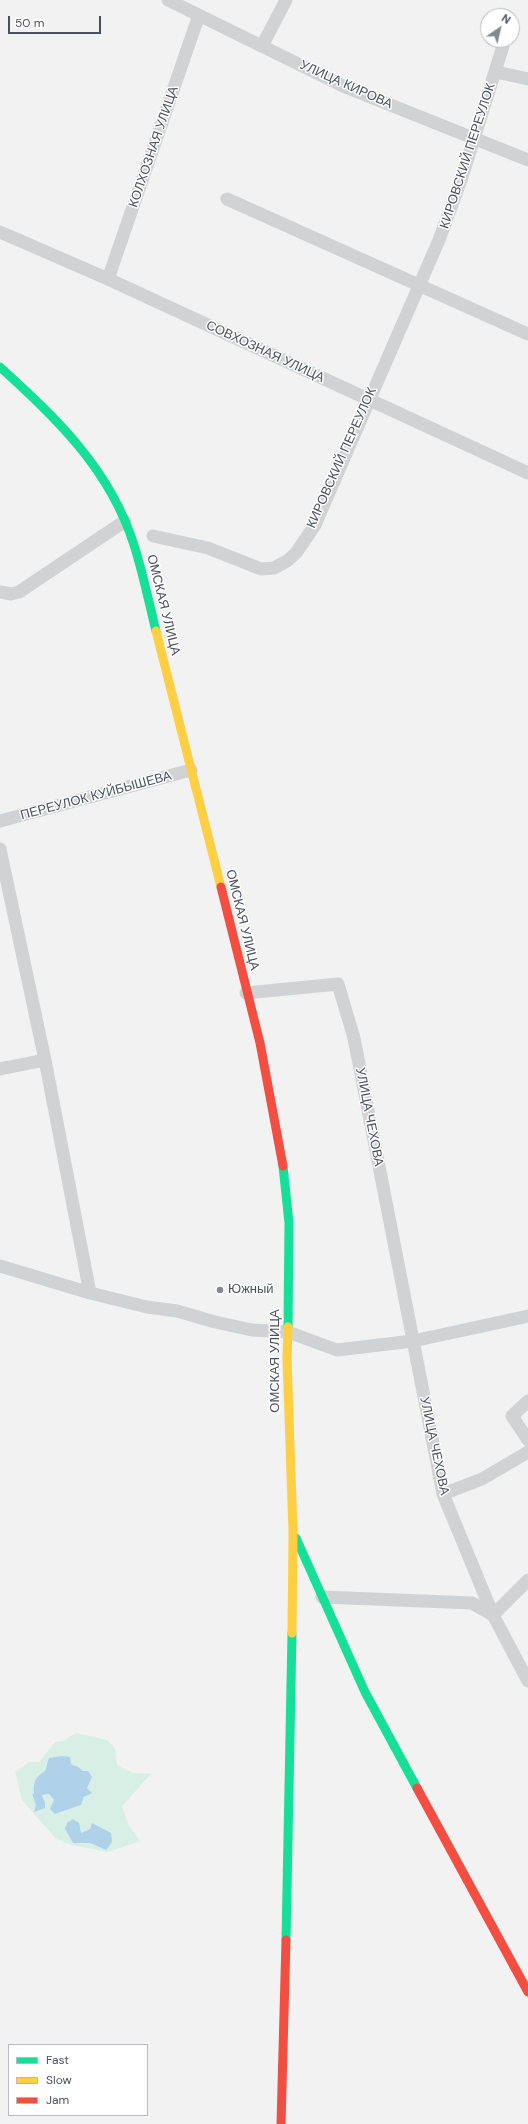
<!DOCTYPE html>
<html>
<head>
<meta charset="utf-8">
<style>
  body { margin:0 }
  #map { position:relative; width:528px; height:2124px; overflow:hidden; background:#f2f2f2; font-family:"DM Sans",sans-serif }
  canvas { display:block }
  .legend { position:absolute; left:8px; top:2044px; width:140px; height:72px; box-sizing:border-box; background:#fff; border:1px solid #b6b9be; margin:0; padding:5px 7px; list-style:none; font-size:12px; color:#49505d }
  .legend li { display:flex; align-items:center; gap:8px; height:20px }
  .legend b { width:20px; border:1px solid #b6b9be }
  .north { position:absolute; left:480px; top:8px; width:40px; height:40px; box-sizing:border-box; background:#fff; border:1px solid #b6b9be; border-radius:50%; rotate:34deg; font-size:11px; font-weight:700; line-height:16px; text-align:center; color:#49505d }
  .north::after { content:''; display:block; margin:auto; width:14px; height:18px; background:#848991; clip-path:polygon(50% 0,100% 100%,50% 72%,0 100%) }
  .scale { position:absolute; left:8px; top:16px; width:93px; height:18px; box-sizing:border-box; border:2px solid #49505d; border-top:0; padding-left:5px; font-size:12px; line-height:14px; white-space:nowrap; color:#49505d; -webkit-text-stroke:3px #fff; paint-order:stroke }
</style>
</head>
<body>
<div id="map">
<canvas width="528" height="2124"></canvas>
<ul class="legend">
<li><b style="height:5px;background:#16e098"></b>Fast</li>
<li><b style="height:5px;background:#ffcf43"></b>Slow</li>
<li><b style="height:5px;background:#f24e42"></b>Jam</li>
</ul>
<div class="north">N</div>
<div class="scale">50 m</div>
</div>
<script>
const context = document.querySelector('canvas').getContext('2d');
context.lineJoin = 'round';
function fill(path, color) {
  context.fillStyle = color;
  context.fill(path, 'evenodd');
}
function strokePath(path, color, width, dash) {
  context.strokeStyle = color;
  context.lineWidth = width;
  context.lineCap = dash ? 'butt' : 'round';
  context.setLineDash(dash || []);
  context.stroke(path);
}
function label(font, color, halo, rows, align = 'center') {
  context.font = font + ' "DM Sans",sans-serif';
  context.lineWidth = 3;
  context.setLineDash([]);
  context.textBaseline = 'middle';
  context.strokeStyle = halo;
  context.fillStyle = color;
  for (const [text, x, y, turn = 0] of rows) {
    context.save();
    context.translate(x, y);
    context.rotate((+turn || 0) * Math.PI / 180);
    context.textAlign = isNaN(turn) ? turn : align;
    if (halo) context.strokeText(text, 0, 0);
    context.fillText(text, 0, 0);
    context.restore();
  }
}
fill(new Path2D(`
  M 76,1733 L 107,1740 L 115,1748 L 117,1765 L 133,1773 L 151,1774 L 122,1806 L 129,1826 L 140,1841 L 108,1852 L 72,1845 L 56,1839 L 22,1800 L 15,1772 L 29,1762 L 39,1762 L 55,1742 L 63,1741 ZM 46,1765 C 71,1765 76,1760 90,1783 L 87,1788 L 91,1793 C 78,1799 71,1811 55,1814 L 54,1801 L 49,1794 L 41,1795 L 45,1803 L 45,1808 L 34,1811 L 37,1805 L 32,1795 L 34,1794 L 38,1776 L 45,1771 ZM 92,1824 L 106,1850 L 90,1843 L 73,1843 L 65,1829 L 81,1833 L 90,1829 Z`), '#d8efe6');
fill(new Path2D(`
  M 62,1756 L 70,1757 L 71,1764 L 78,1767 L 83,1771 L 88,1771 L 92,1777 L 87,1788 L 92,1793 L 84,1797 L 81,1805 L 55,1814 L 50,1809 L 54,1800 L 49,1794 L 42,1795 L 45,1803 L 45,1808 L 34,1812 L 36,1805 L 32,1794 L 34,1794 C 33,1782 35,1777 45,1771 L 49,1758 Z
  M 73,1819 L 79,1823 L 81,1833 L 90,1829 L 92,1823 L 111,1833 L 112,1842 L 106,1850 L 90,1843 L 73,1843 L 65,1829 L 67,1823 Z`), '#afd2ea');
strokePath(new Path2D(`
  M 168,0 L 343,86 L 528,160
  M 262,46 L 286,0
  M 496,72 L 528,79
  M 227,199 L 528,334
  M 0,232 L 108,279 L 528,473
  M 108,279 L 199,15
  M 153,536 L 208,548 L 261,569 L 274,568 L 287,561 L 296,553 L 315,525 L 439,240 L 461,180 L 503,46
  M 0,592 L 11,594 L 19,592 L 125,521
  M 0,821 L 191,770
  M 0,849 L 45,1060 L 90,1293
  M 246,993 L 338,984 L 354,1038 L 443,1494 L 493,1615 L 528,1580
  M 0,1069 L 45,1060
  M 0,1266 L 90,1293 L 147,1307 L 177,1311 L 215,1322 L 252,1330 L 288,1332 L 337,1350 L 413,1341 L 528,1316
  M 528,1401 L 512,1416 L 528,1440
  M 443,1494 L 482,1479 L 528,1452
  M 322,1597 L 472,1603 L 493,1615 L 528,1681`), '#d0d2d4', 13);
strokePath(new Path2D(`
  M 0,367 C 57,419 110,469 134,545 C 143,573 149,603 156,631
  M 283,1166 L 289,1223 L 288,1327
  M 296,1538 L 365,1692 L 417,1788
  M 286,1940 L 292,1633`), '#16e098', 9);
strokePath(new Path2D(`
  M 156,631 L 221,887
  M 288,1327 L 287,1358 L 293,1532 L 292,1633`), '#ffcf43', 9);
strokePath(new Path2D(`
  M 221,887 L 260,1043 L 283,1166
  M 417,1788 L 528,1992
  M 281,2124 L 286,1940`), '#f24e42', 9);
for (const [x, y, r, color] of [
  [220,1290,4,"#848991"]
]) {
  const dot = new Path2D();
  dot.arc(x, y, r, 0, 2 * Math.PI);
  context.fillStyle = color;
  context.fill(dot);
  strokePath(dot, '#fff', 1.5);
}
label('13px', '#49505d', '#fff', [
  ["УЛИЦА КИРОВА",346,85,24],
  ["КОЛХОЗНАЯ УЛИЦА",154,147,-71],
  ["КИРОВСКИЙ ПЕРЕУЛОК",468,156,-72],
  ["СОВХОЗНАЯ УЛИЦА",265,352,25],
  ["КИРОВСКИЙ ПЕРЕУЛОК",342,458,-66],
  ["ОМСКАЯ УЛИЦА",163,605,76],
  ["ПЕРЕУЛОК КУЙБЫШЕВА",96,796,-15],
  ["ОМСКАЯ УЛИЦА",242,920,76],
  ["УЛИЦА ЧЕХОВА",369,1117,79],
  ["ОМСКАЯ УЛИЦА",276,1361,-90],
  ["УЛИЦА ЧЕХОВА",434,1446,78]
]);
label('13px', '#49505d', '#fff', [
  ["Южный",228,1290]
], 'left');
</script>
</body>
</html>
